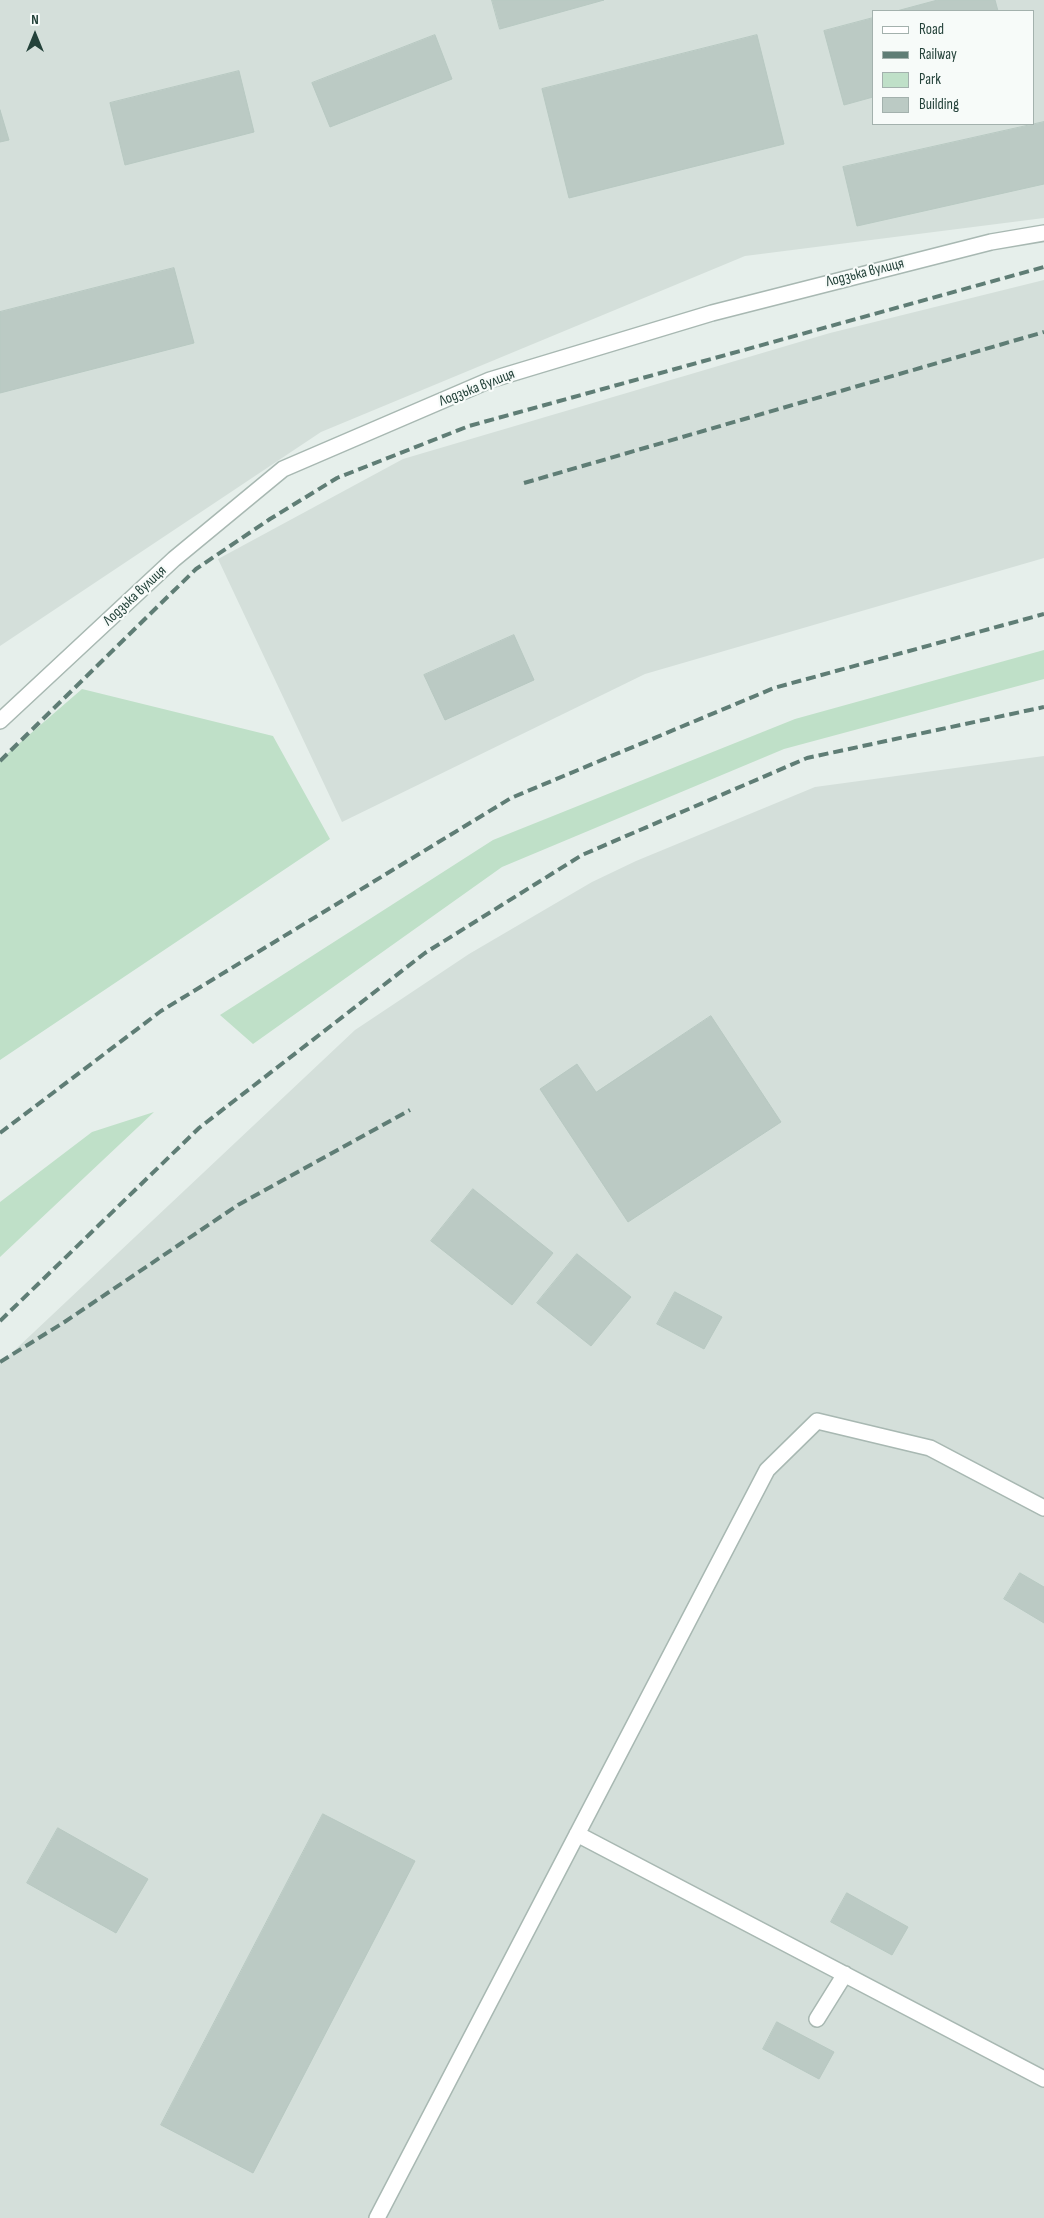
<!DOCTYPE html>
<html>
<head>
<meta charset="utf-8">
<style>
  body { margin:0 }
  #map { position:relative; width:1044px; height:2218px; overflow:hidden; background:#e6efeb; font-family:"Sofia Sans Condensed",sans-serif }
  canvas { display:block }
  .legend { position:absolute; left:872px; top:10px; width:162px; height:115px; box-sizing:border-box; background:#f7fbf9; border:1px solid #a3b1ad; margin:0; padding:6px 9px; list-style:none; font-size:15px; color:#24423a }
  .legend li { display:flex; align-items:center; gap:10px; height:25px }
  .legend b { width:25px; border:1px solid #a3b1ad }
  .north { position:absolute; left:10px; top:10px; width:50px; height:50px; -webkit-text-stroke:4px #f7fbf9; paint-order:stroke; rotate:0deg; font-size:14px; font-weight:700; line-height:20px; text-align:center; color:#24423a }
  .north::after { content:''; display:block; margin:auto; width:18px; height:22px; background:#24423a; clip-path:polygon(50% 0,100% 100%,50% 72%,0 100%) }
</style>
</head>
<body>
<div id="map">
<canvas width="1044" height="2218"></canvas>
<ul class="legend">
<li><b style="height:6px;background:#fff"></b>Road</li>
<li><b style="height:6px;background:#5f7d75"></b>Railway</li>
<li><b style="height:14px;background:#bfe0c8"></b>Park</li>
<li><b style="height:14px;background:#bbcac4"></b>Building</li>
</ul>
<div class="north">N</div>
</div>
<script>
const context = document.querySelector('canvas').getContext('2d');
context.lineJoin = 'round';
function fill(path, color) {
  context.fillStyle = color;
  context.fill(path, 'evenodd');
}
function strokePath(path, color, width, dash) {
  context.strokeStyle = color;
  context.lineWidth = width;
  context.lineCap = dash ? 'butt' : 'round';
  context.setLineDash(dash || []);
  context.stroke(path);
}
function label(font, color, halo, rows, align = 'center') {
  context.font = font + ' "Sofia Sans Condensed",sans-serif';
  context.lineWidth = 4.5;
  context.setLineDash([]);
  context.textBaseline = 'middle';
  context.strokeStyle = halo;
  context.fillStyle = color;
  for (const [text, x, y, turn = 0] of rows) {
    context.save();
    context.translate(x, y);
    context.rotate((+turn || 0) * Math.PI / 180);
    context.textAlign = isNaN(turn) ? turn : align;
    if (halo) context.strokeText(text, 0, 0);
    context.fillText(text, 0, 0);
    context.restore();
  }
}
fill(new Path2D(`
  M 0,0 L 1044,0 L 1044,218 L 745,256 L 321,432 L 0,646 ZM 873,11 L 1033,11 L 1033,124 L 873,124 Z
  M 1044,280 L 1044,558 L 645,674 L 342,822 L 218,559 L 403,459 L 830,333 Z
  M 1044,756 L 1044,2218 L 0,2218 L 0,1364 L 355,1030 L 469,954 L 592,882 L 636,861 L 815,787 Z`), '#d4dfda');
fill(new Path2D(`
  M 1044,650 L 1044,679 L 784,749 L 502,867 L 253,1044 L 220,1015 L 493,840 L 795,719 Z
  M 82,689 L 273,736 L 330,839 L 0,1060 L 0,760 Z
  M 154,1112 L 0,1257 L 0,1202 L 92,1132 Z`), '#bfe0c8');
const building = new Path2D(`
  M 492,0 L 604,0 L 500,29 Z
  M 938,0 L 995,0 L 998,11 L 897,11 Z
  M 873,18 L 873,97 L 844,105 L 824,31 Z
  M 435,35 L 452,79 L 330,127 L 312,83 Z
  M 757,35 L 784,144 L 569,198 L 542,89 Z
  M 239,71 L 254,132 L 125,165 L 110,103 Z
  M 0,110 L 9,140 L 0,142 Z
  M 1044,122 L 1044,184 L 857,226 L 843,167 Z
  M 174,268 L 194,343 L 0,393 L 0,312 Z
  M 514,635 L 534,680 L 445,720 L 424,675 Z
  M 711,1016 L 781,1122 L 628,1222 L 540,1089 L 577,1064 L 596,1092 Z
  M 473,1189 L 553,1253 L 512,1305 L 431,1241 Z
  M 577,1254 L 631,1297 L 591,1346 L 537,1303 Z
  M 675,1292 L 722,1317 L 704,1349 L 657,1324 Z
  M 1020,1573 L 1044,1587 L 1044,1623 L 1004,1599 Z
  M 323,1814 L 415,1861 L 253,2173 L 161,2125 Z
  M 58,1828 L 148,1879 L 116,1933 L 27,1883 Z
  M 847,1893 L 908,1927 L 892,1955 L 831,1922 Z
  M 777,2022 L 834,2052 L 819,2079 L 763,2049 Z`);
fill(building, '#bbcac4');
strokePath(building, '#b8c9c2', 1);
const lane = new Path2D(`
  M 577,1834 L 1044,2079
  M 817,2019 L 845,1974
  M 377,2218 L 767,1470 L 817,1421 L 930,1448 L 1044,1508`);
const street = new Path2D(`
  M 0,721 L 174,559 L 283,469 L 490,380 L 712,313 L 991,242 L 1044,233`);
strokePath(lane, '#a8b8b2', 18);
strokePath(street, '#a8b8b2', 18);
strokePath(lane, '#fff', 15);
strokePath(street, '#fff', 15);
strokePath(new Path2D(`
  M 524,483 L 1044,332
  M 0,761 L 196,569 L 270,519 L 337,478 L 469,426 L 1044,267
  M 0,1133 L 161,1011 L 511,798 L 774,688 L 1044,614
  M 0,1321 L 199,1128 L 425,953 L 582,855 L 807,758 L 1044,707
  M 0,1362 L 63,1323 L 238,1205 L 410,1110`), '#5f7d75', 4, [10, 5]);
label('15px', '#24423a', '#f7fbf9', [
  ["Лодзька вулиця",865,273,-14],
  ["Лодзька вулиця",477,388,-21],
  ["Лодзька вулиця",135,596,-43]
]);
</script>
</body>
</html>
